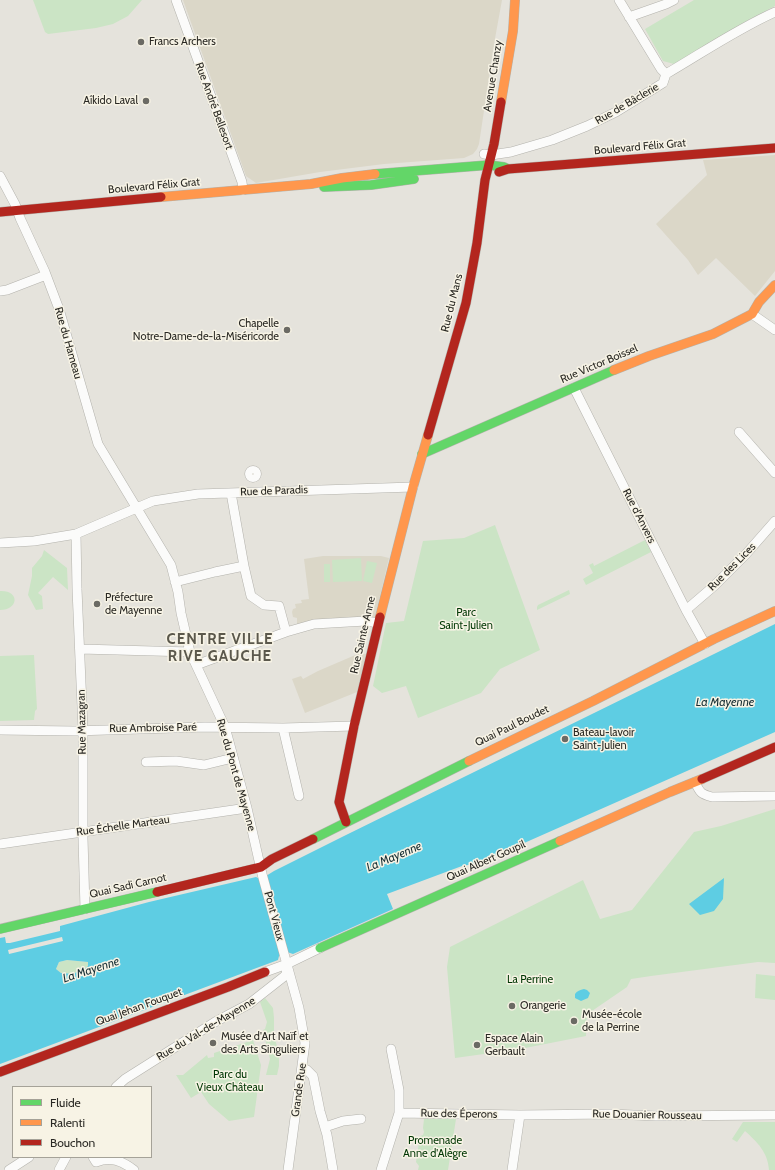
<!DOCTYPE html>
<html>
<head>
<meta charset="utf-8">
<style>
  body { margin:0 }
  #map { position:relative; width:775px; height:1170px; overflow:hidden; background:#e5e3dc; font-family:Cabin,sans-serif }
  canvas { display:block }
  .legend { position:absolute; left:12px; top:1086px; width:140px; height:72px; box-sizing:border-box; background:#f7f3e5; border:1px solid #a5a298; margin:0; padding:5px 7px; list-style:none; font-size:12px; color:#2a2924 }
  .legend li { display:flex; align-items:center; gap:8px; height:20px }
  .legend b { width:20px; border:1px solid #a5a298 }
</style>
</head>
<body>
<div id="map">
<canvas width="775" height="1170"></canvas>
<ul class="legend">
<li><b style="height:5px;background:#63d668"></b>Fluide</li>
<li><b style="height:5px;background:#ff974d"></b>Ralenti</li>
<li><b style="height:5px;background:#b3261e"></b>Bouchon</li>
</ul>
</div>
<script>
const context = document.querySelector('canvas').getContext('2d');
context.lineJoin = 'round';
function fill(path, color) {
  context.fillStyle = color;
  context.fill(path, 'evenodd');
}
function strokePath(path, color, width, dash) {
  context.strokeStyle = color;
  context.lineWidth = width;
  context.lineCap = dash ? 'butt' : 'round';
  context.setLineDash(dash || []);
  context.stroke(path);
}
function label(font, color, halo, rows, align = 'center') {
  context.font = font + ' Cabin,sans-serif';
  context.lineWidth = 3;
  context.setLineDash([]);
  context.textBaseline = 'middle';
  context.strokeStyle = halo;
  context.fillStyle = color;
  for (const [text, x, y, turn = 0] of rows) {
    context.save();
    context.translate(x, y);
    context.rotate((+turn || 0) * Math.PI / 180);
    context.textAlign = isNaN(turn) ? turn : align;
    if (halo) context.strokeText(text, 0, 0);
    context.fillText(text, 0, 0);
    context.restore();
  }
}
fill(new Path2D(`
  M 183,0 L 502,0 L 494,44 L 479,144 L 477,149 L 473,154 L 464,158 L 384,164 L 320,172 L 256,183 L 246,176 Z
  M 775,155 L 775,271 L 755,296 L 716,258 L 698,275 L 688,260 L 656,224 L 707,175 L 703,160 Z
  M 323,556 L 381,556 L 389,558 L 375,617 L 362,618 L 297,625 L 297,618 L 293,617 L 292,612 L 293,609 L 296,608 L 295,604 L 302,603 L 301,600 L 309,599 L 304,559 Z
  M 360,653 L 366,654 L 357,692 L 305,713 L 292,679 L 301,676 L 303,679 L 318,671 Z`), '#dbd7c8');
fill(new Path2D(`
  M 33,0 L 142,0 L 128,16 L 113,24 L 96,28 L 48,34 L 45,32 Z
  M 694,0 L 775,0 L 775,6 L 745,22 L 674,64 L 663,61 L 645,29 Z
  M 495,525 L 540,650 L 500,669 L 481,693 L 418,718 L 406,686 L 382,693 L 373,686 L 386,623 L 404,621 L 423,541 L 464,538 Z
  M 645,540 L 651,552 L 586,585 L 583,579 L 593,573 L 589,565 L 593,563 L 594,566 Z
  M 44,550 L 67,568 L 68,590 L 53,577 L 38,593 L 42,596 L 43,609 L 36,610 L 28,595 L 32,576 L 32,568 L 42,556 Z
  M 361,558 L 362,581 L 333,582 L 332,560 Z
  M 367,561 L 377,563 L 372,583 L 363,581 Z
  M 324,564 L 330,564 L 330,582 L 324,582 Z
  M 569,590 L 570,594 L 537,610 L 537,607 L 538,605 Z
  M 0,591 C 20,590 19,610 0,610 Z
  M 34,655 L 37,709 L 35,711 L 34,720 L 0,721 L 0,656 Z
  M 775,809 L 775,963 L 758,962 L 651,976 L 631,979 L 627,987 L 589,1013 L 587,1012 L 586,1036 L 520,1049 L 455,1058 L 447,967 L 450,947 L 583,880 L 600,919 L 632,910 L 694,832 L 721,826 Z
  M 67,960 L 88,962 L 88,966 L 86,968 L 81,968 L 74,974 L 61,973 L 56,969 L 59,962 Z
  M 756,974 L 775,976 L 775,1000 L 755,998 Z
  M 265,998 L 273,1008 L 274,1018 L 274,1034 L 278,1051 L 279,1051 L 279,1066 L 277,1075 L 266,1075 L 270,1059 L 263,1030 L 265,1029 L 267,1022 L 260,1002 Z
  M 253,1040 L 261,1065 L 254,1117 L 229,1121 L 209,1104 L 201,1092 L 191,1098 L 176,1075 L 183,1075 L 207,1055 L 208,1058 L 214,1057 L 214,1053 Z
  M 424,1119 L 456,1119 L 448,1170 L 418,1170 L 419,1166 L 416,1162 L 420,1136 L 423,1135 L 424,1132 L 423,1128 Z
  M 743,1122 L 775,1122 L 775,1170 L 769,1170 C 768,1152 757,1142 745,1131 L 737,1142 L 732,1139 Z`), '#cbe4c5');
fill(new Path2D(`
  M 775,624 L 775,732 L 479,863 L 462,866 L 387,894 L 393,909 L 293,954 L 287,952 L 279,956 L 278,960 L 0,1064 L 0,938 L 5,937 L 6,943 L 10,943 L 60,931 L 60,926 L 149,902 L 256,877 L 258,878 L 266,876 L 274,871 L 344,836 ZM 62,937 L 63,941 L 9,954 L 8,950 ZM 67,960 L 88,962 L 88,966 L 86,968 L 81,968 L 74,974 L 61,973 L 56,969 L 59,962 Z
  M 724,878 L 723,899 L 714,911 L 700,915 L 689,904 Z
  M 584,989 L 587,990 L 590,993 L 588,998 L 581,1001 L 575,998 L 575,994 C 577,991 580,990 584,989 Z`), '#5ecde3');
const street = new Path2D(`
  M 176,0 L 242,182 L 243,190
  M 619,0 L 661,69 L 666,74
  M 629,17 L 666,4 L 674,0
  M 484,154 L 491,155 L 511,152 L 552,140 L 587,126 L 616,112 L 663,83 L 666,74 C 702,53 737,29 775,12
  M 0,176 L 15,204 L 20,218 L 45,272 L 59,309 L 98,444 L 171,565 L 178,592 L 181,613 L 190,652 L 225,727 L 247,808 L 262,874 L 299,1008 L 305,1043 L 288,1170
  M 0,291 L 7,290 L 46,275
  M 752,314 L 775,330
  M 574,388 L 686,610 L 705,644
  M 739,432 L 775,473
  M249.5 474a3.5 3.5 0 1 1 7 0a3.5 3.5 0 1 1-7 0Z
  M 231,493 L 244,566 L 251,596 L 264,605 L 279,606 L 286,632
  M 76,534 L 77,589 L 83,730 L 83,838 L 85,909
  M 0,543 L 34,541 L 76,534 L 153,501 L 198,494 L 413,487
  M 175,582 L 215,572 L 244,566
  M 686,610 L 714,586 L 746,554 L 775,521
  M 80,649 L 190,652
  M 196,665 L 286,632 L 314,624 L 366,621 L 378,623
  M 283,728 L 299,796
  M 0,730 L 74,731 L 205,727 L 283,728 L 354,726
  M 146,762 L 176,761 L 204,765 L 233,758
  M 695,782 C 700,793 701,794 712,797 L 775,796
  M 0,844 L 247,808
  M 265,972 L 287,964 L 320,948
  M 302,1068 L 307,1070 L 313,1076 L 320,1111 L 327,1135 L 333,1170
  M 116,1087 L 125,1079 L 215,1022 L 249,1004 L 286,975 L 287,966
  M 399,1113 L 520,1115 L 611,1114 L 656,1116 L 775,1115
  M 325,1127 L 343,1121 L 361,1119
  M 93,1157 L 96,1162 C 111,1156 122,1161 134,1170
  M 9,1170 L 29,1157
  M 59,1170 L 66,1157
  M 381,1170 L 399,1113 L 399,1090 L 391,1049
  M 512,1170 L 520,1115`);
const fast = new Path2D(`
  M 375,174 L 489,165 L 504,167 L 508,169
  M 324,187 L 371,185 L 414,179
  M 422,454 L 614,370
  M 313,839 L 469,761
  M 0,929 L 157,892
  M 320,948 L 560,841`);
const slow = new Path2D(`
  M 501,102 L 513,31 L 515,0
  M 161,197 L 311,184 L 342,178 L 375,174
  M 614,370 L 649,356 L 713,334 L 752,314 L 759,302 L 775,285
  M 380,617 L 413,487 L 428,435
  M 469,761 L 593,701 L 714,639 L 775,611
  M 560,841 L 670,792 L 702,779`);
const jam = new Path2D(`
  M 499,172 L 508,169 L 775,148
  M 0,212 L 161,197
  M 428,435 L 466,303 L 477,243 L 485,180 L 494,144 L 501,102
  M 702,779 L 775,747
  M 346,822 L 339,802 L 354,726 L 380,617
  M 157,892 L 261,867 L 272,859 L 313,839
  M 0,1072 L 228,987 L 265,972`);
strokePath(street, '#b3b2ac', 10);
strokePath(fast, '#b3b2ac', 10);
strokePath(slow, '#b3b2ac', 10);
strokePath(jam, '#b3b2ac', 10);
strokePath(street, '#fbfbfa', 9);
strokePath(fast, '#63d668', 9);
strokePath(slow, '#ff974d', 9);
strokePath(jam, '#b3261e', 9);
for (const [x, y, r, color] of [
  [141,42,4,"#6b6a64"],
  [146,101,4,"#6b6a64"],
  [287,330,4,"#6b6a64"],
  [97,604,4,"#6b6a64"],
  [565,739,4,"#6b6a64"],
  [512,1006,4,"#6b6a64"],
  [574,1021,4,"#6b6a64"],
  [213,1043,4,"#6b6a64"],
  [477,1045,4,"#6b6a64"]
]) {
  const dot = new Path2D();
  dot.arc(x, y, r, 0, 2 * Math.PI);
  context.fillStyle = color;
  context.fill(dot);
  strokePath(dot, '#f7f3e5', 1.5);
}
label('11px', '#2a2924', '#f7f3e5', [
  ["Francs Archers",149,42],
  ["Aîkido Laval",138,101,"right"],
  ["Chapelle",279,324,"right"],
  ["Notre-Dame-de-la-Miséricorde",279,337,"right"],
  ["Préfecture",105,598],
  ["de Mayenne",105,611],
  ["Bateau-lavoir",573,733],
  ["Saint-Julien",573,746],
  ["Orangerie",520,1006],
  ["Musée-école",582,1015],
  ["de la Perrine",582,1028],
  ["Musée d'Art Naïf et",221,1037],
  ["des Arts Singuliers",221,1050],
  ["Espace Alain",485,1039],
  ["Gerbault",485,1052]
], 'left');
label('11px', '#2a2924', '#f7f3e5', [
  ["Avenue Chanzy",493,76,-81],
  ["Rue de Bâclerie",627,104,-30],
  ["Rue André Bellesort",214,106,70],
  ["Boulevard Félix Grat",640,147,-5],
  ["Boulevard Félix Grat",154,186,-5],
  ["Rue du Mans",452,303,-76],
  ["Rue du Hameau",68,343,74],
  ["Rue Victor Boissel",599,364,-23],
  ["Rue de Paradis",274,491,-2],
  ["Rue d'Anvers",639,516,63],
  ["Rue des Lices",732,567,-45],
  ["Rue Sainte-Anne",363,635,-77],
  ["Rue Mazagran",82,722,-91],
  ["Quai Paul Boudet",512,726,-26],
  ["Rue Ambroise Paré",153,728,-1],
  ["Rue du Pont de Mayenne",236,775,74],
  ["Rue Échelle Marteau",123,826,-8],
  ["Quai Albert Goupil",486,861,-24],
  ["Quai Sadi Carnot",128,886,-13],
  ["Pont Vieux",274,916,75],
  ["Quai Jehan Fouquet",139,1007,-20],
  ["Rue du Val-de-Mayenne",206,1029,-31],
  ["Grande Rue",299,1090,-82],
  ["Rue des Éperons",459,1114,1],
  ["Rue Douanier Rousseau",647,1115,1]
]);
label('11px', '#013704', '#f7f3e5', [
  ["Parc",466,613],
  ["Saint-Julien",466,626],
  ["La Perrine",530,980],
  ["Parc du",230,1075],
  ["Vieux Château",230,1088],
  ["Promenade",435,1141],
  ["Anne d'Alègre",435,1154]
]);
label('italic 12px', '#172f35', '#f7f3e5', [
  ["La Mayenne",725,702],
  ["La Mayenne",394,857,-23],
  ["La Mayenne",91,970,-18]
]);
context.letterSpacing = '1px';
label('bold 15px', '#5b584c', '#f7f3e5', [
  ["CENTRE VILLE",220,640],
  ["RIVE GAUCHE",220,657]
]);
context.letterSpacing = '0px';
</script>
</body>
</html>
